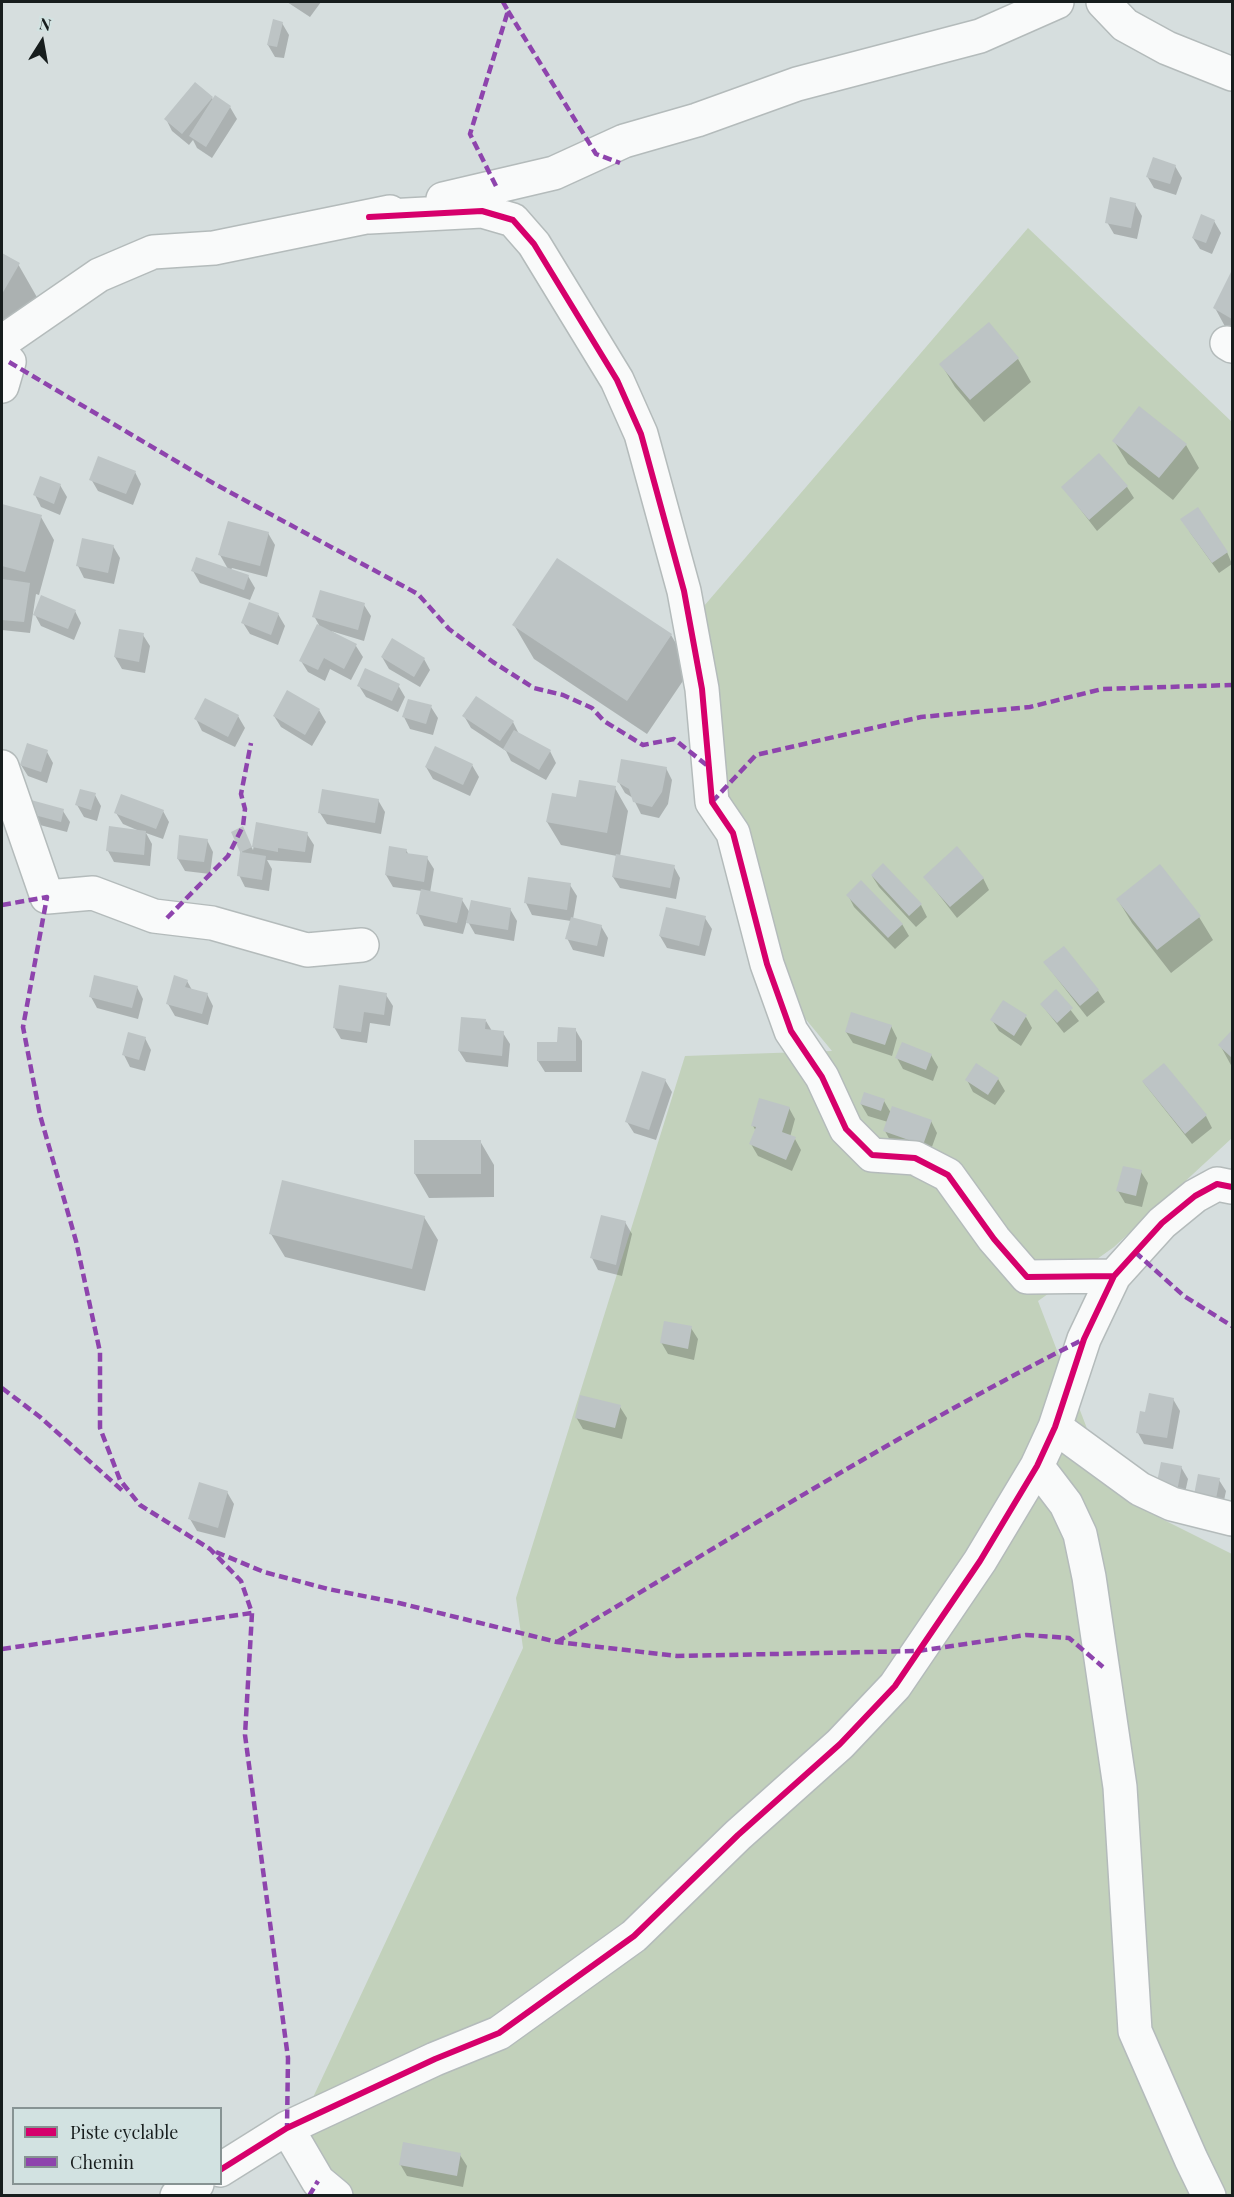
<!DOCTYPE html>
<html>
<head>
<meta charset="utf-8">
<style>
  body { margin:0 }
  #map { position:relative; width:1234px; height:2197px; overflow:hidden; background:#d6dede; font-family:"Playfair Display",serif }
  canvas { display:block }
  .frame { position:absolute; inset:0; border:3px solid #171d1d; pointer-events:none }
  .legend { position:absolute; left:12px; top:2107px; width:210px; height:78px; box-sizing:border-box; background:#d2e2e1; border:2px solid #879393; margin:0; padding:8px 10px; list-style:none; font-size:18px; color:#171d1d }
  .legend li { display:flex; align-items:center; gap:12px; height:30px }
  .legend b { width:30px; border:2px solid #879393 }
  .north { position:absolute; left:12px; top:12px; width:60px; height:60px; -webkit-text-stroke:4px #d2e2e1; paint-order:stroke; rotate:11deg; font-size:16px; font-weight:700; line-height:24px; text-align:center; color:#171d1d }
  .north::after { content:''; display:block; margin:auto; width:21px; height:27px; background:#171d1d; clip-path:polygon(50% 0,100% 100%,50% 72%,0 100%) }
</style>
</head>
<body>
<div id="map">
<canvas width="1234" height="2197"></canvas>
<div class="frame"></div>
<ul class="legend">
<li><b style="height:8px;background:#d6006c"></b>Piste cyclable</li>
<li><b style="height:8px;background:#8e44ad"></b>Chemin</li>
</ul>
<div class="north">N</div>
</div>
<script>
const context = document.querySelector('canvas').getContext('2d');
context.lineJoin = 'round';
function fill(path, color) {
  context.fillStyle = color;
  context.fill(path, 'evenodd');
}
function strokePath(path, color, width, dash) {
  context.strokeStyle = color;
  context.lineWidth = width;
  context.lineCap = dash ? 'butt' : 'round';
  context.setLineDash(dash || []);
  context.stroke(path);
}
fill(new Path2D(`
  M 1028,228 L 1232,422 L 1232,1138 L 1114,1247 L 1038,1301 L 1101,1465 L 1160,1518 L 1232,1554 L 1232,2195 L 307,2195 L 300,2184 L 295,2136 L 523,1648 L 516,1598 L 685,1056 L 832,1051 L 761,965 L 692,620 Z`), '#c2d1bb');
fill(new Path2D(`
  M 287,2 L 321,2 L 310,17 Z
  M 282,23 L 289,35 L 284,58 L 275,57 L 268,45 Z
  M 195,84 L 213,99 L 215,97 L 230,107 L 237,119 L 212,158 L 197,148 L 193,140 L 189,145 L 172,131 L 166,119 Z
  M 1175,166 L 1182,178 L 1176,195 L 1154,188 L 1147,176 Z
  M 1135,204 L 1142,216 L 1137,239 L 1114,234 L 1107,222 Z
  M 1214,221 L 1221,233 L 1212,254 L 1200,249 L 1193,238 Z
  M 2,255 L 18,264 L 38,299 L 2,342 Z
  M 1232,274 L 1232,334 L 1228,332 L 1215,308 Z
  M 1018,359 L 1031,382 L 984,422 L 955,387 L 941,364 Z
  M 1114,441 L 1186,445 L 1199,468 L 1173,500 L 1128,464 Z
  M 135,472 L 141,484 L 133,505 L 98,491 L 91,479 Z
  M 60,485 L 67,497 L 60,515 L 41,507 L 35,495 Z
  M 1063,487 L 1127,487 L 1134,498 L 1097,531 Z
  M 2,506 L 41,517 L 54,540 L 39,595 L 36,594 L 30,633 L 2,630 Z
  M 1189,531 L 1227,552 L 1232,564 L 1219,573 Z
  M 268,533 L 275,545 L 267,577 L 232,568 L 231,570 L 248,576 L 255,588 L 250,600 L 200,583 L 193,571 L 228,569 L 220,555 Z
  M 113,546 L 120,558 L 114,584 L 84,578 L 78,566 Z
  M 364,605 L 371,616 L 364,641 L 331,631 L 356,646 L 363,657 L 351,680 L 330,669 L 325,681 L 308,672 L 301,661 L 319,625 L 314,616 Z
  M 75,611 L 81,623 L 74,640 L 41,626 L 35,615 Z
  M 278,614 L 285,626 L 278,645 L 250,634 L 243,623 Z
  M 514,625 L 671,635 L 691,669 L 647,734 L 534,659 Z
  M 143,635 L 150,646 L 145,673 L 122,669 L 115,657 Z
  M 382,657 L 424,659 L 430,670 L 420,687 L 389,669 Z
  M 398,685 L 405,697 L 398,712 L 366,697 L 359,686 Z
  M 431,707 L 438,718 L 433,735 L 410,729 L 404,717 Z
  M 319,710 L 326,722 L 312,746 L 281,727 L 274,716 Z
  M 238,716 L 245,728 L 235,747 L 202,731 L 196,719 Z
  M 464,716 L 513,722 L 519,734 L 550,751 L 556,763 L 546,780 L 511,761 L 506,751 L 471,728 Z
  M 47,752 L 53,763 L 47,783 L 28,776 L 21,765 Z
  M 472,765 L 479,777 L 470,796 L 433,779 L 426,767 Z
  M 666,768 L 672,780 L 668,804 L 659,818 L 641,814 L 633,798 L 625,793 L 618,781 Z
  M 615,788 L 628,811 L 620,856 L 674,867 L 680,878 L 676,899 L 620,888 L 613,877 L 617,856 L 561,845 L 547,822 L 577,798 Z
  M 95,795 L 101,806 L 97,821 L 84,817 L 77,805 Z
  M 378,800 L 385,812 L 381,834 L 327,824 L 320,813 Z
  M 63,811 L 70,822 L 67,832 L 36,824 L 29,813 Z
  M 163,811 L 169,822 L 163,839 L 146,833 L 152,844 L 150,866 L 114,862 L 108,851 L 137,830 L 123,824 L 116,813 Z
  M 258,824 L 307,834 L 314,845 L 311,863 L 267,860 L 272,869 L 269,891 L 245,887 L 239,875 L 242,852 L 233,832 L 242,828 L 253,850 Z
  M 207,840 L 213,852 L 210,874 L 185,871 L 178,859 Z
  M 406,850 L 409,855 L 427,858 L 434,869 L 430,893 L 462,900 L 470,913 L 510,909 L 517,921 L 514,941 L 475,934 L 467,920 L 463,934 L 424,926 L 418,914 L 422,891 L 393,887 L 386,875 Z
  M 872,876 L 921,905 L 927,917 L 916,927 L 879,887 Z
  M 925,877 L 983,878 L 989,890 L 957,918 Z
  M 570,885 L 577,896 L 573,919 L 601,926 L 608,938 L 604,957 L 573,950 L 567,938 L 571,921 L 532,915 L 526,903 Z
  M 848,895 L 902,924 L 909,936 L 895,949 L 854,907 Z
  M 1118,900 L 1199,917 L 1213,940 L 1171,973 L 1132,923 Z
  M 705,918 L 712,929 L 705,956 L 667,948 L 660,936 Z
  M 1045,963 L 1098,991 L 1105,1002 L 1087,1017 Z
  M 187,981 L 192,990 L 207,994 L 213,1006 L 208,1025 L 175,1016 L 168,1004 Z
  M 137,987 L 143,999 L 138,1019 L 97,1008 L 91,997 Z
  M 1056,991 L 1079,1021 L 1064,1033 L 1041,1004 Z
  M 386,995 L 393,1006 L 390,1026 L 370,1023 L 367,1043 L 341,1039 L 334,1027 Z
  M 1026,1017 L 1032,1028 L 1021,1046 L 999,1031 L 992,1020 Z
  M 486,1021 L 492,1031 L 503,1033 L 510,1044 L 508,1067 L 466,1062 L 459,1051 Z
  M 891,1026 L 897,1038 L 892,1056 L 853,1043 L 846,1032 Z
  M 575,1029 L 582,1041 L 582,1072 L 545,1072 L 538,1061 Z
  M 1232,1032 L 1232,1067 L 1220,1045 Z
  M 145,1038 L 151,1050 L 145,1071 L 130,1067 L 124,1055 Z
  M 931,1055 L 938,1067 L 933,1081 L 903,1069 L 897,1058 Z
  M 998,1079 L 1005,1091 L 995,1105 L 973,1092 L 967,1080 Z
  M 665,1080 L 672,1092 L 656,1140 L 634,1133 L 627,1122 Z
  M 1143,1082 L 1206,1116 L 1212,1128 L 1192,1144 Z
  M 884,1101 L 891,1113 L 931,1121 L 937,1133 L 929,1155 L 891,1142 L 885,1131 L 888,1122 L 868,1116 L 861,1104 Z
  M 789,1108 L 795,1119 L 790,1137 L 795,1139 L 801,1150 L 792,1171 L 758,1156 L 751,1144 L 756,1131 L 753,1126 Z
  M 480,1141 L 494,1165 L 494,1197 L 429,1198 L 415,1174 L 415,1142 Z
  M 1141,1172 L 1148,1183 L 1142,1207 L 1125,1203 L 1118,1191 Z
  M 424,1217 L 438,1240 L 425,1291 L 285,1257 L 271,1234 Z
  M 625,1222 L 632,1234 L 622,1276 L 598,1270 L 592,1258 Z
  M 691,1328 L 698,1339 L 694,1360 L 668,1354 L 661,1342 Z
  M 1173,1399 L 1180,1411 L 1173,1449 L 1144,1444 L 1138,1433 L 1147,1414 Z
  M 620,1407 L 627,1418 L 622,1439 L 583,1429 L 576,1417 Z
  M 1181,1467 L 1188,1479 L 1183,1502 L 1165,1499 Z
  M 1219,1480 L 1226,1491 L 1221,1515 L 1201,1511 Z
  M 227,1492 L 234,1504 L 225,1538 L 197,1531 L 190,1519 Z
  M 460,2155 L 467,2166 L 463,2187 L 407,2176 L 400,2164 Z`), '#0003');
fill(new Path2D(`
  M 273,19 L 283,22 L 277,47 L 267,45 Z
  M 195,82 L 213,97 L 182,134 L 164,119 Z
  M 215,95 L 231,106 L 206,147 L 189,136 Z
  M 1153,157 L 1176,165 L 1170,184 L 1146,177 Z
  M 1110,197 L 1136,203 L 1131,228 L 1105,223 Z
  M 1201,214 L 1215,220 L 1206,243 L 1192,238 Z
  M 2,253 L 20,263 L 2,294 Z
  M 1232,270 L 1232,319 L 1213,308 Z
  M 989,322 L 1019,358 L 970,400 L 939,364 Z
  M 1139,406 L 1187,444 L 1159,478 L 1112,441 Z
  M 1099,453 L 1128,486 L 1089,520 L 1061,487 Z
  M 98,456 L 136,471 L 126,494 L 89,480 Z
  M 40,476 L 61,484 L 54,504 L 33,495 Z
  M 2,504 L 42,515 L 25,572 L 2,566 Z
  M 1198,507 L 1228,552 L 1212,563 L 1180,519 Z
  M 228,521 L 269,532 L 260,566 L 218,555 Z
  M 82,538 L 114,545 L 108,573 L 76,566 Z
  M 196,557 L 249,575 L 244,590 L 191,571 Z
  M 557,558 L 672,634 L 627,701 L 512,625 Z
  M 2,579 L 30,583 L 24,622 L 2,620 Z
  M 320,590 L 365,603 L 358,630 L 312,617 Z
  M 41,595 L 76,610 L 68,629 L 33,615 Z
  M 249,602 L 279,613 L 271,635 L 241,623 Z
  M 317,624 L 357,644 L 344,669 L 324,658 L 318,670 L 299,661 Z
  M 119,629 L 144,633 L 139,662 L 114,657 Z
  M 392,638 L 425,658 L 414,677 L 381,657 Z
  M 365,668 L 400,684 L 392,701 L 357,686 Z
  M 287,690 L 320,709 L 305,735 L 273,716 Z
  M 476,696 L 514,721 L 500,741 L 462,716 Z
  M 205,698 L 239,715 L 228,737 L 194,719 Z
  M 408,699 L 432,705 L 426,724 L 402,717 Z
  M 514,730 L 551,750 L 539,770 L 503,749 Z
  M 27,743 L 48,750 L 41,772 L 20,765 Z
  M 435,746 L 473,764 L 463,785 L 425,767 Z
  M 621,759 L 667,767 L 662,792 L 652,807 L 633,802 L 629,789 L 617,782 Z
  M 579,780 L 616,786 L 607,833 L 546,822 L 552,793 L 576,797 Z
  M 80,789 L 96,793 L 91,810 L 75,805 Z
  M 322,789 L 379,799 L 375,823 L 318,813 Z
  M 121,794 L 164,810 L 156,829 L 114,813 Z
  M 31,800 L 64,809 L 61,822 L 27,813 Z
  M 256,822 L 308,832 L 305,852 L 278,848 L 278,852 L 252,847 Z
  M 109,826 L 146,831 L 144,855 L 106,851 Z
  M 243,826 L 252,847 L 241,852 L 266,856 L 262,880 L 237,876 L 240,852 L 231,832 Z
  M 179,835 L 208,839 L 204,862 L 177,859 Z
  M 389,846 L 407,849 L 406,853 L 428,856 L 424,882 L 385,875 Z
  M 957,846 L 984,878 L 950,907 L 923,877 Z
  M 616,854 L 675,865 L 670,888 L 612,877 Z
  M 883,863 L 922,904 L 909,916 L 871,875 Z
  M 1160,864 L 1201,916 L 1157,950 L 1116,899 Z
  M 528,877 L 571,883 L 567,910 L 524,903 Z
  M 861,880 L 903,924 L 888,938 L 846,895 Z
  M 421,889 L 463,898 L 457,923 L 416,914 Z
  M 471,900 L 511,908 L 508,930 L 466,923 Z
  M 666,907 L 706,916 L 699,946 L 659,936 Z
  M 571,917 L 602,925 L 597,946 L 565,939 Z
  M 1064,946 L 1099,990 L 1080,1006 L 1043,962 Z
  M 94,975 L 138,986 L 132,1008 L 89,997 Z
  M 174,975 L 188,980 L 185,987 L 208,993 L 202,1014 L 166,1004 Z
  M 339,985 L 387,993 L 384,1015 L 364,1012 L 361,1032 L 333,1028 Z
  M 1056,989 L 1073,1008 L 1057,1023 L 1040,1004 Z
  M 1003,1000 L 1027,1015 L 1014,1036 L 990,1020 Z
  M 851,1012 L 892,1025 L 885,1045 L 845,1032 Z
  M 461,1017 L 486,1019 L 485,1029 L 504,1031 L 502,1056 L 458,1051 Z
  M 558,1027 L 576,1028 L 576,1061 L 537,1061 L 537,1042 L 557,1042 Z
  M 1232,1030 L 1232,1058 L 1218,1045 Z
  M 128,1032 L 146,1037 L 139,1060 L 122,1055 Z
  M 902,1042 L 932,1054 L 926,1070 L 895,1058 Z
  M 976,1063 L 999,1078 L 988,1095 L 965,1080 Z
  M 1164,1063 L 1207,1115 L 1185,1134 L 1142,1081 Z
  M 642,1071 L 666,1079 L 649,1130 L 625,1122 Z
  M 864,1092 L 885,1099 L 881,1111 L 860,1104 Z
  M 759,1098 L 790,1107 L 782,1132 L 796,1137 L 786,1160 L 749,1144 L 756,1127 L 751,1126 Z
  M 892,1106 L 932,1120 L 923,1145 L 883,1131 Z
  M 414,1140 L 481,1140 L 481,1174 L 414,1174 Z
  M 1123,1166 L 1142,1170 L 1136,1196 L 1116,1191 Z
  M 282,1180 L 425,1216 L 412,1269 L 269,1234 Z
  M 601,1215 L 626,1221 L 616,1265 L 590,1258 Z
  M 664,1321 L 692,1326 L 688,1349 L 660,1343 Z
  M 1149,1393 L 1174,1398 L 1167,1438 L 1136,1433 L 1140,1411 L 1145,1412 Z
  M 580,1395 L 621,1405 L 615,1428 L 575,1418 Z
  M 1161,1462 L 1182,1466 L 1177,1491 L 1156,1487 Z
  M 1198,1474 L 1220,1478 L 1215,1504 L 1193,1500 Z
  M 199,1482 L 228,1491 L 218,1528 L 188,1519 Z
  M 403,2142 L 461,2153 L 457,2176 L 399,2165 Z`), '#bdc4c5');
const minor = new Path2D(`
  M 1103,2 L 1125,25 L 1167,48 L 1232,74
  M 443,199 L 554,173 L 624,141 L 697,120 L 797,84 L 980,36 L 1057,2
  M 369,217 L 482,211 L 513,220 L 534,244 L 617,380 L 641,434 L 684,591 L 702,689 L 712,802 L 733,833 L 767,964 L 791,1031 L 822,1077 L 846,1129 L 872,1155 L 915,1158 L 948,1175 L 994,1239 L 1027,1277 L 1114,1276
  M 2,342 L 99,275 L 153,252 L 214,248 L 390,212
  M 1227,343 L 1232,346
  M 2,355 L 9,362 L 2,386
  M 2,767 L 47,897 L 93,893 L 154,916 L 212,923 L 307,950 L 362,945
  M 1055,1427 L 1140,1489 L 1172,1504 L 1232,1519
  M 1037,1466 L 1066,1504 L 1080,1534 L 1089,1577 L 1120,1787 L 1135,2031 L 1191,2159 L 1209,2196
  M 287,2128 L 318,2181 L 336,2196
  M 220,2170 L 287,2128 L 435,2059 L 499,2033 L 634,1936 L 738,1835 L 840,1744 L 895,1686 L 980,1561 L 1037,1466 L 1055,1427 L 1084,1339 L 1114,1276 L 1162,1223 L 1195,1196 L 1217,1184 L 1232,1187
  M 177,2196 L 197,2184`);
strokePath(minor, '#b4bbbb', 36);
strokePath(minor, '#f9fafa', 33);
strokePath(new Path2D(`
  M 508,11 L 596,154 L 620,163
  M 496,186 L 470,134 L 508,11 L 503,2
  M 9,362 L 213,483 L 418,594 L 449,629 L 493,662 L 534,688 L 563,695 L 592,708 L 604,721 L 643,745 L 674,739 L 709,767
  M 712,802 L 756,755 L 921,717 L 1030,707 L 1102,689 L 1232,685
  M 2,905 L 47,897 L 23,1027 L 40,1115 L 76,1241 L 100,1352 L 100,1428 L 120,1480 L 140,1505 L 210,1549 L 241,1581 L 252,1613 L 245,1735 L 288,2058 L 287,2128
  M 167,918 L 228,856 L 243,826 L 245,809 L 241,794 L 251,743
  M 1135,1252 L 1184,1296 L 1232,1326
  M 2,1388 L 40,1417 L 124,1492
  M 216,1552 L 264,1572 L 328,1589 L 399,1603 L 557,1642 L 677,1656 L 918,1651 L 1026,1635 L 1069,1638 L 1103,1667
  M 557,1642 C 731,1539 903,1430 1084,1339
  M 2,1649 L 252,1613
  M 309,2196 L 318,2181`), '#8e44ad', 4.5, [9, 4.5]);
strokePath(new Path2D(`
  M 369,217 L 482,211 L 513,220 L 534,244 L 617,380 L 641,434 L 684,591 L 702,689 L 712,802 L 733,833 L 767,964 L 791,1031 L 822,1077 L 846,1129 L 872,1155 L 915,1158 L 948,1175 L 994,1239 L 1027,1277 L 1114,1276
  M 220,2170 L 287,2128 L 435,2059 L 499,2033 L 634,1936 L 738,1835 L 840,1744 L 895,1686 L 980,1561 L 1037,1466 L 1055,1427 L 1084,1339 L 1114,1276 L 1162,1223 L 1195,1196 L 1217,1184 L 1232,1187`), '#d6006c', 6);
</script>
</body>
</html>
